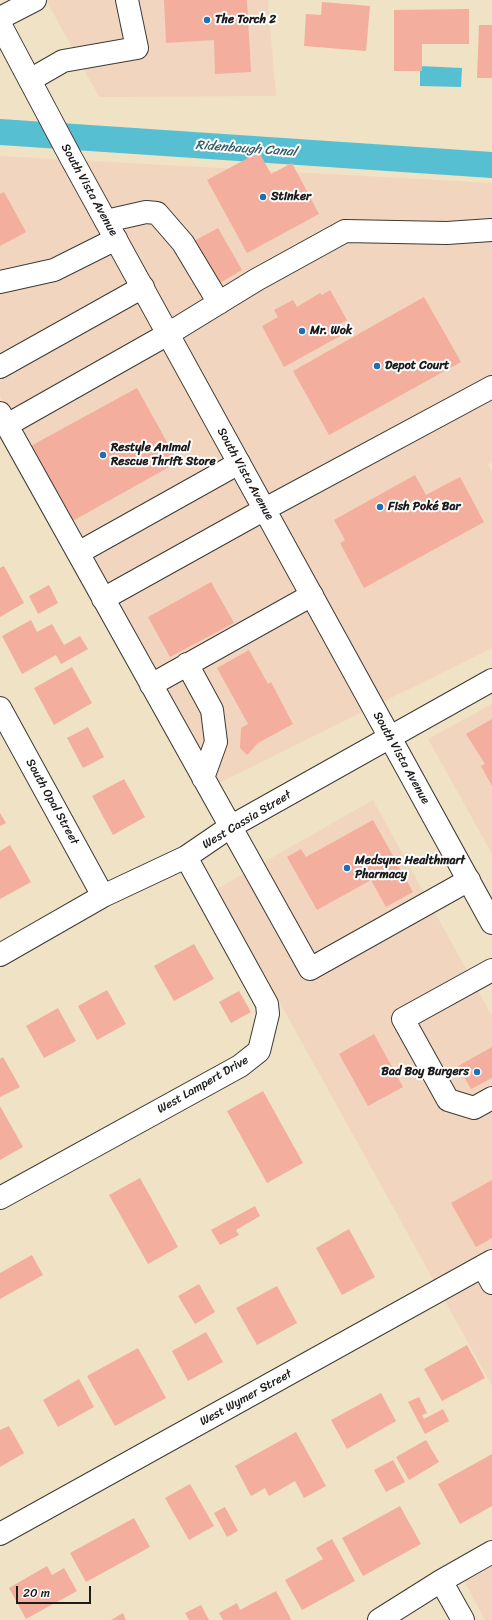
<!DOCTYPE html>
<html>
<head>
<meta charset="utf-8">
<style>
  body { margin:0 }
  #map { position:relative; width:492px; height:1620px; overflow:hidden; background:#f0e2c5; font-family:Sriracha,sans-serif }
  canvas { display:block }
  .scale { position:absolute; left:16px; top:1586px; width:75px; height:18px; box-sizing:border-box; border:2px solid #1c1c1c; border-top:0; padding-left:5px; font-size:12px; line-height:14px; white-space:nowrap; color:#1c1c1c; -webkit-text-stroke:3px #fff; paint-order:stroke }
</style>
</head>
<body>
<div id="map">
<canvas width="492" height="1620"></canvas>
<div class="scale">20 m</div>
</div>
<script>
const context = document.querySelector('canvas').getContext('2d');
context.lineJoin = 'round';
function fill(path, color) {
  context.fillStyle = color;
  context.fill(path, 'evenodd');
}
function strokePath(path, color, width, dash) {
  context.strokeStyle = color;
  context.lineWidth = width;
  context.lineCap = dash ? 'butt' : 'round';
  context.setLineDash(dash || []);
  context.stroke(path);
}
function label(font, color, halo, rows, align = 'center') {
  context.font = font + ' Sriracha,sans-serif';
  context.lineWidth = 4;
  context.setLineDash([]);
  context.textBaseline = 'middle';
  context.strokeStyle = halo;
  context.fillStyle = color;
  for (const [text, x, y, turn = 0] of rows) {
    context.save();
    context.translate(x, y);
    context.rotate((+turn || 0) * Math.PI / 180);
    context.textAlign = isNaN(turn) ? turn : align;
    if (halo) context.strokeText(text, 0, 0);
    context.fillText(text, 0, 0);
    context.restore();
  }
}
fill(new Path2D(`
  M 46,0 L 268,0 L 276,96 L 99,97 Z
  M 0,156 L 492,183 L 492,462 L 488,464 L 492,472 L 492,648 L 213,786 L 0,396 Z
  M 492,704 L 492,854 L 428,739 Z
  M 373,800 L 492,1016 L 492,1386 L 217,889 Z
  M 492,1566 L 492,1620 L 485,1620 L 464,1581 Z`), '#f2d5be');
fill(new Path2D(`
  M 420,66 L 462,68 L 461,87 L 420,86 Z`), '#56c0d2');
strokePath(new Path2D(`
  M 0,132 L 492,165`), '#56c0d2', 26);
fill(new Path2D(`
  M 164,0 L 247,0 L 251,72 L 215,74 L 214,40 L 166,43 Z
  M 322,2 L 370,6 L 366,51 L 304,46 L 306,14 L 321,15 Z
  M 469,9 L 469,44 L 422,44 L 422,71 L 394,71 L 394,10 Z
  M 479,25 L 492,25 L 492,78 L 477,78 Z
  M 259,152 L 271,174 L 292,163 L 319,214 L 247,253 L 207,180 Z
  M 4,192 L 26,232 L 0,246 L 0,194 Z
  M 218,228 L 242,270 L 218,284 L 194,241 Z
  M 330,290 L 347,320 L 338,325 L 338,328 L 342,335 L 284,367 L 262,326 L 278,317 L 274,310 L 293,300 L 297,307 L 320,293 L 322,295 Z
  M 424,297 L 461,362 L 329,435 L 293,371 Z
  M 137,388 L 178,462 L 69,523 L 27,448 Z
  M 415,475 L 426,495 L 460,477 L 484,522 L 364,588 L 340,543 L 345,540 L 334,520 Z
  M 4,566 L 24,603 L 0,617 L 0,568 Z
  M 211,582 L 234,623 L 170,657 L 148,617 Z
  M 49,585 L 58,603 L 38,614 L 29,596 Z
  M 31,620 L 37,632 L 52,624 L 64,645 L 80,636 L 88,649 L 61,664 L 56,655 L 22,674 L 2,636 Z
  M 249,650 L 268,684 L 271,682 L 293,724 L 258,743 L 247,755 L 240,748 L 241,728 L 248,724 L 217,668 Z
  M 72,667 L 92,703 L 54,725 L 34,688 Z
  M 492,719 L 492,786 L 481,766 L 485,764 L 466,734 Z
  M 88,727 L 104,757 L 83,768 L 67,738 Z
  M 124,779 L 145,817 L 113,835 L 92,796 Z
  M 0,813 L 6,823 L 0,826 Z
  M 373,820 L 413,892 L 386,907 L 371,880 L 317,910 L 287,857 L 301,849 L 306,857 Z
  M 10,845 L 31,882 L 0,899 L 0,851 Z
  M 194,944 L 214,979 L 174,1001 L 154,966 Z
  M 107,990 L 126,1024 L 97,1040 L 78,1006 Z
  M 239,991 L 251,1012 L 231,1023 L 219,1002 Z
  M 58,1008 L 76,1041 L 44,1058 L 26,1026 Z
  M 374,1034 L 403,1087 L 368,1106 L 339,1054 Z
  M 492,1047 L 492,1078 L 471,1089 L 458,1066 Z
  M 3,1057 L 20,1087 L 0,1097 L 0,1059 Z
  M 263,1091 L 303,1163 L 267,1183 L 227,1111 Z
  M 0,1106 L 23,1147 L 0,1160 Z
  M 140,1178 L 178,1247 L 148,1264 L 109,1195 Z
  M 492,1180 L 492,1238 L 476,1247 L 451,1203 Z
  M 255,1206 L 260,1216 L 236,1230 L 239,1235 L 220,1245 L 211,1230 Z
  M 349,1229 L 375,1277 L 342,1295 L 316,1248 Z
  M 32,1255 L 43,1275 L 0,1299 L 0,1273 Z
  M 199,1284 L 215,1312 L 195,1324 L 178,1296 Z
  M 277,1286 L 297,1323 L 257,1345 L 236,1308 Z
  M 206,1332 L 223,1362 L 188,1381 L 172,1351 Z
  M 467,1345 L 485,1378 L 442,1401 L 424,1369 Z
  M 138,1348 L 166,1398 L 115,1426 L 87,1376 Z
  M 79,1379 L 94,1407 L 58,1427 L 43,1400 Z
  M 381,1393 L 396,1421 L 347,1449 L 331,1420 Z
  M 419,1397 L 427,1413 L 422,1415 L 424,1419 L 443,1409 L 449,1421 L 425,1434 L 408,1402 Z
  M 9,1426 L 24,1453 L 0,1467 L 0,1430 Z
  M 296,1432 L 326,1486 L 304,1498 L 295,1481 L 269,1496 L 265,1488 L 251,1496 L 235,1466 Z
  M 426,1440 L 439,1462 L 409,1480 L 396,1457 Z
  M 492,1454 L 492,1506 L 460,1524 L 438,1484 Z
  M 393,1460 L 405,1482 L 386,1492 L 374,1470 Z
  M 190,1484 L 214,1526 L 189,1540 L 165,1498 Z
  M 400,1506 L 421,1544 L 363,1576 L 342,1538 Z
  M 225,1507 L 238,1531 L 227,1537 L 214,1513 Z
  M 134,1518 L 150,1547 L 86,1582 L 70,1553 Z
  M 332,1539 L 355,1581 L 302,1610 L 285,1580 L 323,1559 L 316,1548 Z
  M 47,1566 L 52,1575 L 64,1568 L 77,1591 L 26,1619 L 9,1588 Z
  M 276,1591 L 291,1619 L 290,1620 L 223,1620 L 219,1613 L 237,1603 L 240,1610 Z
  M 201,1605 L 209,1620 L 189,1620 L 185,1613 Z
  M 123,1613 L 126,1620 L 111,1620 Z`), '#f3ae9d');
const minor = new Path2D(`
  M 0,18 L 35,0
  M 30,80 L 63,61 L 137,48 L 127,0
  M 106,221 L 146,212 L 157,213 L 183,243 L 219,303
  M 0,282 L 54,270 L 116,239
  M 0,367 L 143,287
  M 0,413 L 310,969 L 469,880
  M 7,425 L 168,334 L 256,280 L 345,231 L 447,233 L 491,230
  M 78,553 L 239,463
  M 103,599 L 265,509 L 492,387
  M 187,664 L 212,710 L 216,742 L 203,778
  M 151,685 L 312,595
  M 0,708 L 103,896
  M 0,955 L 103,896 L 186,857 L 230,827 L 492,680
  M 492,970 L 403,1019 L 448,1100 L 474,1108 L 492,1098
  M 0,1198 L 240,1066 L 259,1051 L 268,1014 L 267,1004 L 186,857
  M 483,1266 L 492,1283
  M 0,1534 L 492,1261
  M 441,1581 L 463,1620
  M 379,1620 L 441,1581 L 492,1552`);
const major = new Path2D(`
  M 0,24 L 70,156 L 492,923`);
strokePath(minor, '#3c3a35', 24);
strokePath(major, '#3c3a35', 24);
strokePath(minor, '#fff', 22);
strokePath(major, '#fff', 22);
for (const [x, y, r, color] of [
  [207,20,4,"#1f6fb2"],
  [263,197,4,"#1f6fb2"],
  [302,331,4,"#1f6fb2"],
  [377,366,4,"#1f6fb2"],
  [103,455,4,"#1f6fb2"],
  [380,507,4,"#1f6fb2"],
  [347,868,4,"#1f6fb2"],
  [477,1072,4,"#1f6fb2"]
]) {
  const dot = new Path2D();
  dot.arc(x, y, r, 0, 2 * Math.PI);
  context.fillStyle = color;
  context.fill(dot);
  strokePath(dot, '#fff', 1.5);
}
label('bold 12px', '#1c1c1c', '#fff', [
  ["The Torch 2",215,20],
  ["Stinker",271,197],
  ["Mr. Wok",310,331],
  ["Depot Court",385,366],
  ["Restyle Animal",111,448],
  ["Rescue Thrift Store",111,462],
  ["Fish Poké Bar",388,507],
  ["Medsync Healthmart",355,861],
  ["Pharmacy",355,875],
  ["Bad Boy Burgers",469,1072,"right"]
], 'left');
label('12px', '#1c1c1c', '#fff', [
  ["South Vista Avenue",89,190,61],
  ["South Vista Avenue",245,474,61],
  ["South Vista Avenue",401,758,61],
  ["South Opal Street",52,802,61],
  ["West Cassia Street",247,820,-31],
  ["West Lampert Drive",203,1085,-30],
  ["West Wymer Street",246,1398,-29]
]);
label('italic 13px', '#335e65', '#fff', [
  ["Ridenbaugh Canal",246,149,4]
]);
</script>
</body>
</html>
